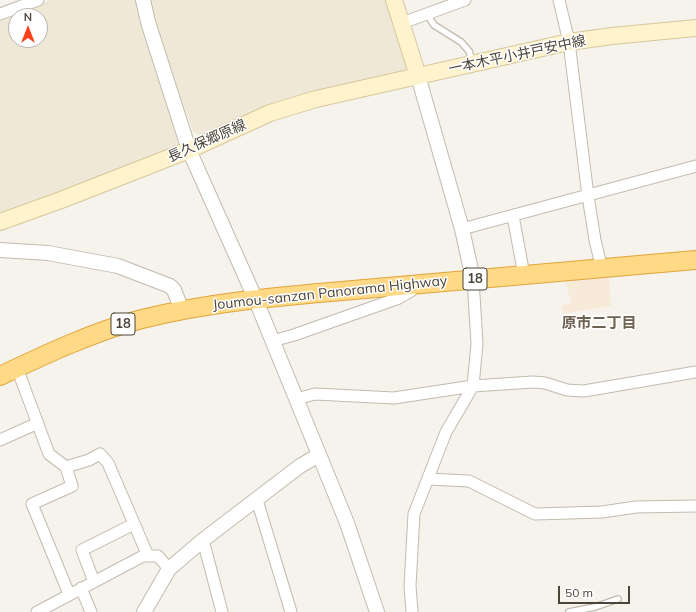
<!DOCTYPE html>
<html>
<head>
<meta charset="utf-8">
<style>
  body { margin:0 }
  #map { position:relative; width:696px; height:612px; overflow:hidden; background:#f6f3ec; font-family:Mulish,sans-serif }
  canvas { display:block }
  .north { position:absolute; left:8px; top:8px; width:40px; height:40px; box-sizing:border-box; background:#fff; border:1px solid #b7b4b0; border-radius:50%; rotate:0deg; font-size:11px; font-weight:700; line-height:16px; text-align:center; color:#4b4439 }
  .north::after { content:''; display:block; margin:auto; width:14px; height:18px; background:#fc3f1d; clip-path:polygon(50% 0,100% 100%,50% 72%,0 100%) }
  .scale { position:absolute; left:558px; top:586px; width:72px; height:18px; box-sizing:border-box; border:2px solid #4b4439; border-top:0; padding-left:5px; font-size:12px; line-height:14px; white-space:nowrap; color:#4b4439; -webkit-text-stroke:3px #fff; paint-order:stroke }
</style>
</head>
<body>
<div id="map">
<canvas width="696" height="612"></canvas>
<div class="north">N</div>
<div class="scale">50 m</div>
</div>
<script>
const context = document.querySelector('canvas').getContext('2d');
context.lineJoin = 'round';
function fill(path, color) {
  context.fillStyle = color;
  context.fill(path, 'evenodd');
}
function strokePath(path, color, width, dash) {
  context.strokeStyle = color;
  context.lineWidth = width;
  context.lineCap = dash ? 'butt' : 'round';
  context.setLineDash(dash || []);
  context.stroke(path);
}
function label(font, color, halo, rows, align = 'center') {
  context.font = font + ' Mulish,"Noto Sans JP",sans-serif';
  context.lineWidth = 3;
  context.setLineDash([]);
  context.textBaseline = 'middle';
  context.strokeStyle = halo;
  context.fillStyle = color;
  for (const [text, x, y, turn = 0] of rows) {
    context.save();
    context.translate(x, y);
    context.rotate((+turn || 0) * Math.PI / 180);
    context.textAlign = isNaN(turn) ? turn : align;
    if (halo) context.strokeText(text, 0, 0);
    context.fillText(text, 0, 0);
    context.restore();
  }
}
fill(new Path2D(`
  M 609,276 L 611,306 L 563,314 L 561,306 L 571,303 L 565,280 Z`), '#f7ead8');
fill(new Path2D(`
  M 51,0 L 138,0 L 178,143 L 175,150 L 0,215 L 0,20 ZM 16,16 L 40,16 L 40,40 L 16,40 Z
  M 147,0 L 389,0 L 410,73 L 203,137 L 193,132 L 153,20 Z`), '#efe8d6');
const service = new Path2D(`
  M 427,14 L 434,25 L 461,42 L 469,51 L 472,61
  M 569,612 L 595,607 L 618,599`);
const minor = new Path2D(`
  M 559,0 L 569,42 L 588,196 L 595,240 L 602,269
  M 0,14 L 38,0
  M 402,23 L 465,0
  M 513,216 L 524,275
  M 462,229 L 696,166
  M 272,341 L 294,335 L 399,298 L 411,291 L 410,285
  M 17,368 L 49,454 L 66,467 L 89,460 L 100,454 L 108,463 L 148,556
  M 296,399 L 315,394 L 394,398 L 473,386 L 533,382 L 545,383 L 567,390 L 584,391 L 696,372
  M 0,440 L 38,423
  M 66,467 L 72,486 L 32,504 L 69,594
  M 428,479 L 469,481 L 535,514 L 602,512 L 636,507 L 696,506
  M 257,500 L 291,612
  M 203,540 L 222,612
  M 94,582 L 82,550 L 134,524
  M 81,588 L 91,612
  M 37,612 L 143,556 L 158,556 L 169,569
  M 412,612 L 410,586 L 414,514 L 446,432 L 473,386 L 477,344 L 473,279`);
const tertiary = new Path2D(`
  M 143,0 L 148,22 L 189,150 L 255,298 L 347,523 L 377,612
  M 418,76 L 462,229 L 473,279
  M 0,250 L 48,253 L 118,266 L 170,286 L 174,290 L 182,310
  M 144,612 L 169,569 L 203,540 L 300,466 L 319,455`);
const secondary = new Path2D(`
  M 394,0 L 418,76
  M 0,222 L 61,200 L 189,150 L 270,113 L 316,99 L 569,42 L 612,36 L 696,28`);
const trunk = new Path2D(`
  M 0,376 C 44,355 95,331 142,319 C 219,300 297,295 376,288 C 482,278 589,270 696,260`);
strokePath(service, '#c2bbae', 8);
strokePath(minor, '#c2bbae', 13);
strokePath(tertiary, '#c2bbae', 16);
strokePath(secondary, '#d6c79b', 18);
strokePath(trunk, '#e0a43c', 20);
strokePath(service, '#fff', 5.5);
strokePath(minor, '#fff', 11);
strokePath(tertiary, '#fff', 14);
strokePath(secondary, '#fff3cd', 16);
strokePath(trunk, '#ffd985', 18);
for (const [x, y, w] of [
  [475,279,24],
  [123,324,24]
]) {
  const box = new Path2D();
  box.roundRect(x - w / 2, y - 11, w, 22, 3);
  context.fillStyle = '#fff';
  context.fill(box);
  strokePath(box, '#4b4439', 1);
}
label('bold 13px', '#4b4439', null, [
  ["18",475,279],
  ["18",123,324]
]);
label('14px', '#4b4439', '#fff', [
  ["一本木平小井戸安中線",517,55,-12],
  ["長久保郷原線",207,141,-24],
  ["Joumou-sanzan Panorama Highway",330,293,-6]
]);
label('bold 15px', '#6e6250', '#fff', [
  ["原市二丁目",599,323]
]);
</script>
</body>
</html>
